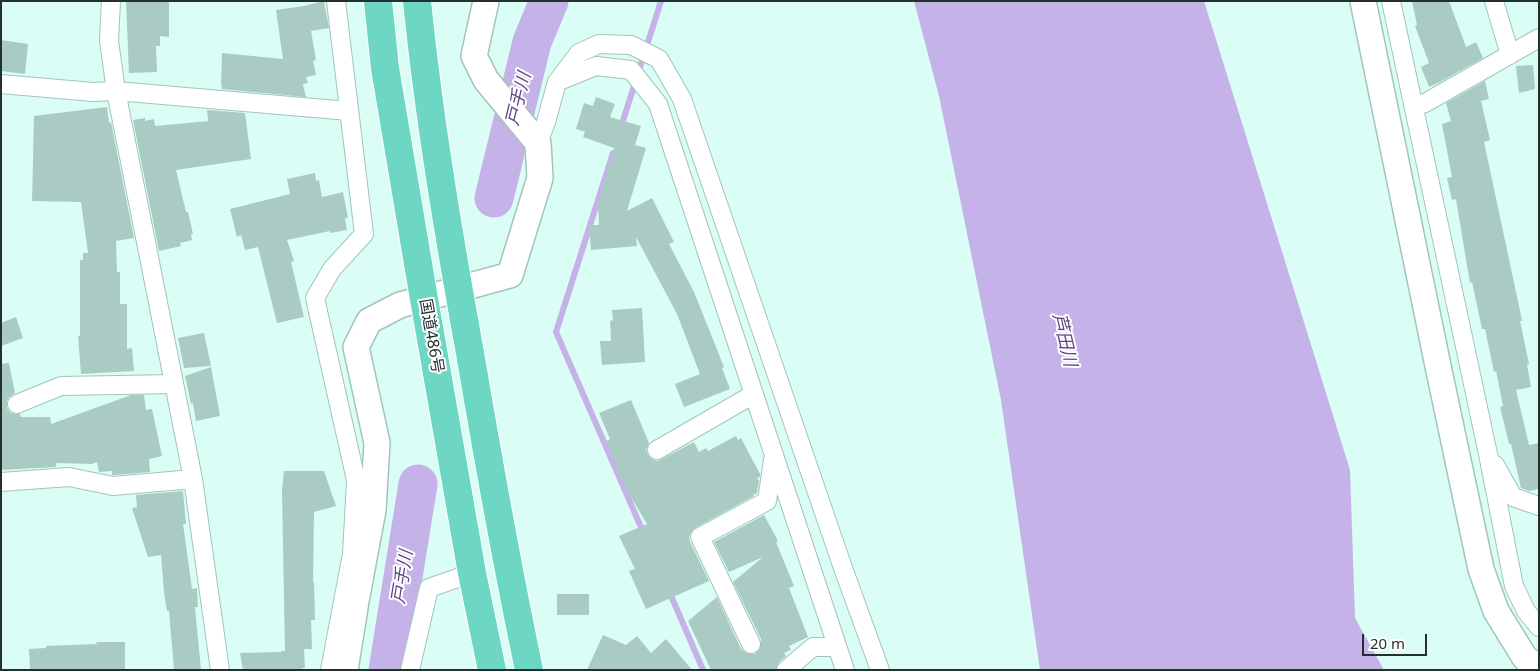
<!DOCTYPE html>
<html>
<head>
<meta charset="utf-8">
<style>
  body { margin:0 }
  #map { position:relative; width:1540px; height:671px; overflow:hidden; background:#dafdf5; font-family:"Noto Sans",sans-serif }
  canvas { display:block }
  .frame { position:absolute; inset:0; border:2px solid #23312e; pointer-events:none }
  .scale { position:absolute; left:1362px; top:634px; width:65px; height:22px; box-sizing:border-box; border:2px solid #23312e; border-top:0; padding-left:6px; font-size:15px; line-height:18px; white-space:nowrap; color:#23312e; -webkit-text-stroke:4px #fff; paint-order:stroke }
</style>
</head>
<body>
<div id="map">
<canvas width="1540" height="671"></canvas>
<div class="frame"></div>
<div class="scale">20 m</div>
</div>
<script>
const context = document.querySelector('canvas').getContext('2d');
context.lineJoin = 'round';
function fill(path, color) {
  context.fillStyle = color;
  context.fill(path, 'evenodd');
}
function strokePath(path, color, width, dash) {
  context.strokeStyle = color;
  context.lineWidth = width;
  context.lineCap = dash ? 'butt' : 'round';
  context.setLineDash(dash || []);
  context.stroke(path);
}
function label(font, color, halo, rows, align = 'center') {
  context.font = font + ' "Noto Sans","Noto Sans JP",sans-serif';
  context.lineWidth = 4;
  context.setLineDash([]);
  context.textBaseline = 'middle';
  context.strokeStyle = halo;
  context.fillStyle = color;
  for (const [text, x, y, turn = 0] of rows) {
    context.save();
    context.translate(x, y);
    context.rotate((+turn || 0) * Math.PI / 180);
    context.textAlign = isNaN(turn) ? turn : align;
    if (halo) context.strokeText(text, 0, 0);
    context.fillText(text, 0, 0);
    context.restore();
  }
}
fill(new Path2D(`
  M 914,1 L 1204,1 L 1350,470 L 1355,618 L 1384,670 L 1040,670 L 1001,400 L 939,96 Z`), '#c5b2e9');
strokePath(new Path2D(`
  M 621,127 L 661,1
  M 613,153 L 556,332 L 644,534
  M 669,591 L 703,670`), '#c5b2e9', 6);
strokePath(new Path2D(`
  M 494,198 L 532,42 L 549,1
  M 388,670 L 418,484`), '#c5b2e9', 39);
fill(new Path2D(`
  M 126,1 L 169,1 L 169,37 L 160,36 L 160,46 L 156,46 L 157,72 L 129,73 Z
  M 324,1 L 329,28 L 311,31 L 316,60 L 313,61 L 316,75 L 306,77 L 308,83 L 303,84 L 306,97 L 222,89 L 221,84 L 222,53 L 283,59 L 276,10 L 304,6 Z
  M 1412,1 L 1449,1 L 1466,47 L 1476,42 L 1483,58 L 1440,82 L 1429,87 L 1421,67 L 1429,63 L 1415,26 L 1417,25 Z
  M 1,40 L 28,44 L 25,74 L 1,71 Z
  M 1533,65 L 1535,89 L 1519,93 L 1516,66 Z
  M 1485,81 L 1489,99 L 1481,101 L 1490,140 L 1484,142 L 1519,306 L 1522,321 L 1520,321 L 1529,364 L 1527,365 L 1531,387 L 1516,390 L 1529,445 L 1539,443 L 1539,489 L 1529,491 L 1521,488 L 1511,444 L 1509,444 L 1500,407 L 1503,406 L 1496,371 L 1494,372 L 1485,329 L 1482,329 L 1472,282 L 1470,283 L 1456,199 L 1452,200 L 1447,178 L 1452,177 L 1442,124 L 1451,121 L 1446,103 Z
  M 596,97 L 615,104 L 610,117 L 641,126 L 635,145 L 646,148 L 627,211 L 652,198 L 674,242 L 669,244 L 694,292 L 724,367 L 722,368 L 730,389 L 684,407 L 675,384 L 700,374 L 677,314 L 636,237 L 637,246 L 591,250 L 589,225 L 599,225 L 598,203 L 614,148 L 583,137 L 585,132 L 576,129 L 584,103 L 593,106 Z
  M 107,107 L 109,123 L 111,122 L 134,238 L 116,241 L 117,272 L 120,272 L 120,304 L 127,304 L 127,349 L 132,348 L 134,371 L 81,374 L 78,336 L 80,336 L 80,260 L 83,260 L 83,253 L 88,253 L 81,202 L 32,201 L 34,116 Z
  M 207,110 L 245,113 L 251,159 L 176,170 L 186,212 L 188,212 L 193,234 L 191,235 L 192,240 L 180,243 L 181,246 L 159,251 L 133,120 L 145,118 L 145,121 L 154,119 L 155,126 L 208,121 Z
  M 315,173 L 316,181 L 319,180 L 322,197 L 343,192 L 348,218 L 345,218 L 347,230 L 330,233 L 330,231 L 287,240 L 294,261 L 291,262 L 304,317 L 277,323 L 258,247 L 245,250 L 241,235 L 237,237 L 230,209 L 290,194 L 287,179 Z
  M 642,308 L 645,362 L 602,365 L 600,341 L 611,341 L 610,321 L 613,320 L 612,310 Z
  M 16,317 L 23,338 L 1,346 L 1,323 Z
  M 204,333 L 211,366 L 184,368 L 178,338 Z
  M 9,363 L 15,393 L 8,398 L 7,402 L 7,408 L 11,413 L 15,414 L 20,414 L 21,417 L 50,417 L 51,424 L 131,395 L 144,395 L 146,410 L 152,409 L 162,456 L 149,459 L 150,472 L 114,475 L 112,475 L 112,471 L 99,472 L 97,462 L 92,464 L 56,463 L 56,467 L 1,470 L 1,364 Z
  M 211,367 L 220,416 L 196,421 L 193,403 L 191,404 L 185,376 Z
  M 631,400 L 649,443 L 646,450 L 648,455 L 652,459 L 657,461 L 662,459 L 694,442 L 699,452 L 706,448 L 708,451 L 736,436 L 738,440 L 741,438 L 760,474 L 760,477 L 757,478 L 759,481 L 757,493 L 753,495 L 754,496 L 695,528 L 691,532 L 689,537 L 690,542 L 709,581 L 646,609 L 629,571 L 635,569 L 619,536 L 647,524 L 628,492 L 616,469 L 618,468 L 606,441 L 610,439 L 599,413 Z
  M 284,471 L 324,471 L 336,506 L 314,512 L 313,582 L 314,582 L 315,620 L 311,620 L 312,649 L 304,649 L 305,668 L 302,668 L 302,670 L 243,670 L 240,653 L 281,652 L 281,651 L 285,651 L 282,491 Z
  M 183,491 L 186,524 L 183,524 L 192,589 L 197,588 L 198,607 L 195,607 L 201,670 L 174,670 L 169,611 L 167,611 L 164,593 L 161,555 L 148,557 L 132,508 L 137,507 L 136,495 Z
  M 764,515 L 778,541 L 776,542 L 794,586 L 789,588 L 808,637 L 789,646 L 791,650 L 784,653 L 786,656 L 779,662 L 776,670 L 711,670 L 688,621 L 717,597 L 741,649 L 745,652 L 750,654 L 755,654 L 759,650 L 761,645 L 761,639 L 733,582 L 763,557 L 729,572 L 714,542 Z
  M 557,594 L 589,594 L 589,615 L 557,615 Z
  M 603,635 L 626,645 L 637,636 L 651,653 L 666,639 L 692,670 L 587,670 Z
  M 96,642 L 125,642 L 125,670 L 30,670 L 29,649 L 46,648 L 46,646 L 97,644 Z`), '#a9cbc3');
const street = new Path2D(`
  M 111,1 L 109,41 L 116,91 L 193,479 L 220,670
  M 1391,1 L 1488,454 L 1514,586 L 1526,611 L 1539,627
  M 1494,1 L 1510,55
  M 559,81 L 596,66 L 631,70 L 658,104 L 845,670
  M 1,84 L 93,92 L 116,91 L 349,111
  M 1414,106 L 1425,103 L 1539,38
  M 538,143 L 546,122 L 557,82 L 579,53 L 599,44 L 631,45 L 659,59 L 682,99 L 843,568 L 880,670
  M 17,404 L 61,386 L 174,384
  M 657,450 L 754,394
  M 1495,465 L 1513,497 L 1539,506
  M 1,482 L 69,477 L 113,486 L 193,479
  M 751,644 L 700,537 L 767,501 L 773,460
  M 330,670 L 352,554 L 356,480 L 315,298 L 332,269 L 364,234 L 336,1
  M 410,670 L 429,588 L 472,573
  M 786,670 L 813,647 L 837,647`);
const secondary = new Path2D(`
  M 1363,1 L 1438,366 L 1481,569 L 1496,611 L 1525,658 L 1539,668
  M 345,670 L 356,601 L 373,510 L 377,443 L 356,347 L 369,321 L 400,305 L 510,275 L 540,178 L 538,143 L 486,80 L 474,56 L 486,1`);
const highway = new Path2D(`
  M 378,1 L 385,68 L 424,299 L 472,573 L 492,670
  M 417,1 C 429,119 449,237 470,353 C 488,459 507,565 529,670`);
strokePath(street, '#a2c4bc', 20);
strokePath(secondary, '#a2c4bc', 28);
strokePath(highway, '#fff', 30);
strokePath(street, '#fff', 18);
strokePath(secondary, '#fff', 25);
strokePath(highway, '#6dd7c4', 28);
label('16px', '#23312e', '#fff', [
  ["国道486号",431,336,80]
]);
label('italic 18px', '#604589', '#fff', [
  ["戸手川",519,99,-76],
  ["芦田川",1064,340,77],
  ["戸手川",403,577,-81]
]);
</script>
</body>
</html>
